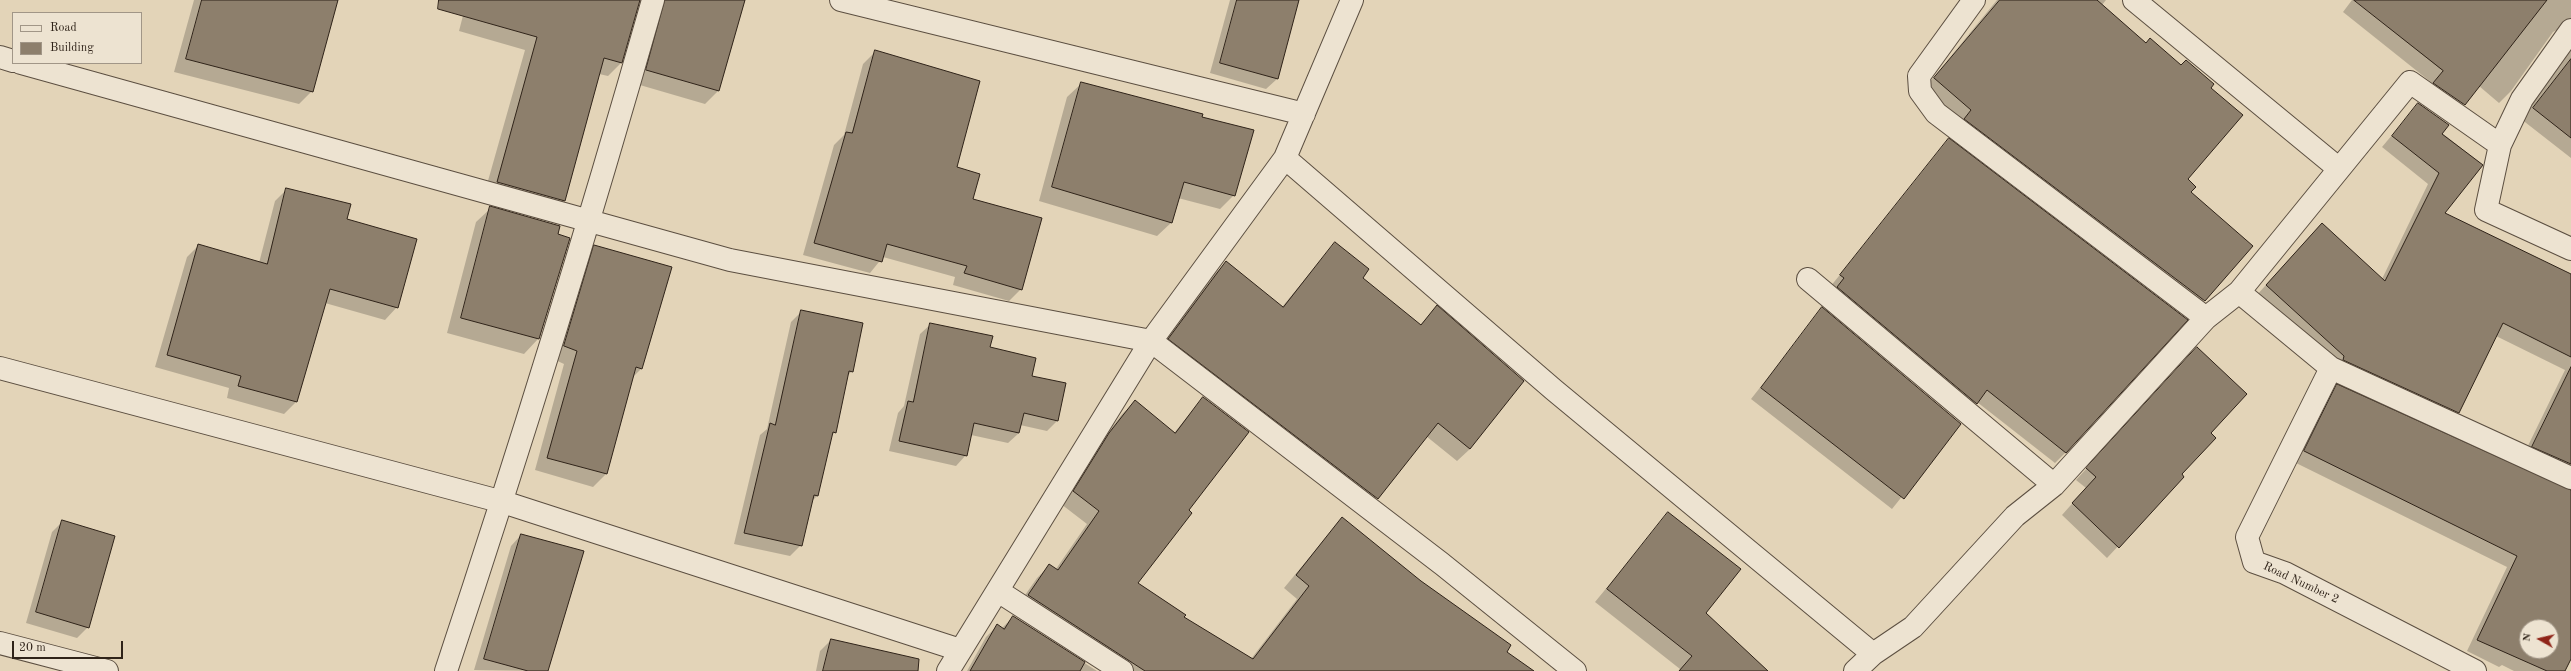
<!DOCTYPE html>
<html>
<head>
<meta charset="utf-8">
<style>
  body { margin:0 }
  #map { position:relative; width:2571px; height:671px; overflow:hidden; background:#e3d4b8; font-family:"Old Standard TT",serif }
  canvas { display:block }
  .legend { position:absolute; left:12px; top:12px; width:130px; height:52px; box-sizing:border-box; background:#ede3d1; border:1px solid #a19687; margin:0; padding:5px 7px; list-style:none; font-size:12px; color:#2f2319 }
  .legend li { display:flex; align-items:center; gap:8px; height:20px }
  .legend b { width:20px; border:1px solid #a19687 }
  .north { position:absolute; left:2519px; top:619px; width:40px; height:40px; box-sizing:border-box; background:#ede3d1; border:1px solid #a19687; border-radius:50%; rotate:278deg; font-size:11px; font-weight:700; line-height:16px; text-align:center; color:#2f2319 }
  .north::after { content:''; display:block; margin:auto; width:14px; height:18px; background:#8f2418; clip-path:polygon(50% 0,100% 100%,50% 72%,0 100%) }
  .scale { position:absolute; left:12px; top:641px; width:111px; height:18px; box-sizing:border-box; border:2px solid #2f2319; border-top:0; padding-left:5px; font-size:12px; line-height:14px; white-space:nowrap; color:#2f2319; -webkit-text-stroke:3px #ede3d1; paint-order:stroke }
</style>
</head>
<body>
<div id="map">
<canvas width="2571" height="671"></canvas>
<ul class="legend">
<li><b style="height:5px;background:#ede3d1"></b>Road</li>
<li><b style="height:11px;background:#8d7f6c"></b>Building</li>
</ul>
<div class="north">N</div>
<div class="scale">20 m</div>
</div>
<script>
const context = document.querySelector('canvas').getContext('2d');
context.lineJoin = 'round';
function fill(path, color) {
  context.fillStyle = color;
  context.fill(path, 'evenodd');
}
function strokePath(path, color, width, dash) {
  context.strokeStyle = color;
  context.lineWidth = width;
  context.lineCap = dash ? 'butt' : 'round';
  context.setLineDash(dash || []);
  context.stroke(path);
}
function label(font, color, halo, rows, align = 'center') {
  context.font = font + ' "Old Standard TT",serif';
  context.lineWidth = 3;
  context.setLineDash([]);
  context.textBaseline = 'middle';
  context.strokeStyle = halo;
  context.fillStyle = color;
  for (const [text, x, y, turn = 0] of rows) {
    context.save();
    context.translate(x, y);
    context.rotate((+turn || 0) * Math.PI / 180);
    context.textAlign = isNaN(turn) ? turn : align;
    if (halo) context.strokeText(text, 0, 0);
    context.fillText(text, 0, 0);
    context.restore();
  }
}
fill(new Path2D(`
  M 194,0 L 337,0 L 312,91 L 299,104 L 174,72 Z
  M 467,0 L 744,0 L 718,91 L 705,104 L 633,83 L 649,4 L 638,2 L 621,63 L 608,76 L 599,74 L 564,201 L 551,214 L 484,195 L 525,50 L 459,31 Z
  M 1230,0 L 1298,0 L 1277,79 L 1266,89 L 1210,73 Z
  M 1997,0 L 2106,0 L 2102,5 L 2146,44 L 2210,88 L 2186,179 L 2190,193 L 2252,246 L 2193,312 L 1924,89 Z
  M 2352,0 L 2571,0 L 2571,41 L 2559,29 L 2553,32 L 2511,91 L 2499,103 L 2479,86 L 2452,117 L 2422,95 L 2432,83 L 2343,12 Z
  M 2571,46 L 2571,158 L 2521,119 Z
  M 875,52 L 972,200 L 1021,289 L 1009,301 L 953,285 L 955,277 L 883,257 L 870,273 L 803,255 L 834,145 L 844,135 L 863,64 Z
  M 1082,83 L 1201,117 L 1234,195 L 1220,209 L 1178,198 L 1172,222 L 1157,236 L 1039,201 L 1067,97 Z
  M 2418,104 L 2442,133 L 2482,164 L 2443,214 L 2571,275 L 2571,486 L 2522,458 L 2565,370 L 2496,336 L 2458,412 L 2448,423 L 2332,370 L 2256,296 L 2311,235 L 2382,279 L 2428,184 L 2382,147 Z
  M 1949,140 L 2066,452 L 2055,463 L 1977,402 L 1965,414 L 1830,287 Z
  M 287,189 L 346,220 L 397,307 L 385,320 L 325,303 L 296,402 L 284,414 L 227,398 L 229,388 L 155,367 L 187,257 L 199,245 L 259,263 L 275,201 Z
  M 491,208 L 538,339 L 524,354 L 447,333 L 476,222 Z
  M 1335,243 L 1361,278 L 1420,325 L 1437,307 L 1470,449 L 1457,461 L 1426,436 L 1364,511 L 1156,352 L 1213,275 L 1226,263 L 1282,307 Z
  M 595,246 L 641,369 L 633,377 L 606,474 L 593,487 L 535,470 L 564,364 L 551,358 L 582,259 Z
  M 1822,309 L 1960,424 L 1892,509 L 1751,399 Z
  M 802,311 L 852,371 L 847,376 L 835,432 L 831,436 L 818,495 L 811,502 L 801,545 L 790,556 L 734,544 L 760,435 L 767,429 L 791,322 Z
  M 931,324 L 989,348 L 1031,377 L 1057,421 L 1047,431 L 1020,425 L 1019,433 L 1008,443 L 971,435 L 966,455 L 956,466 L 889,451 L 898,413 L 904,406 L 920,334 Z
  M 2197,348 L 2210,433 L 2180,475 L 2183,477 L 2107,558 L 2062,515 L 2086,488 L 2076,480 Z
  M 2337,386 L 2571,491 L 2571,657 L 2564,671 L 2514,671 L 2502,665 L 2499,667 L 2467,651 L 2507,567 L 2294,462 L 2326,396 ZM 2527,627 L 2551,627 L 2551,651 L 2527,651 Z
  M 1203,398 L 1187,510 L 1136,583 L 1182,618 L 1251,659 L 1297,599 L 1284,588 L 1342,518 L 1505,652 L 1532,671 L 1113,671 L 1016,608 L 1037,578 L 1050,565 L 1056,569 L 1087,524 L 1061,504 L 1097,447 L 1122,414 L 1135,402 L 1174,433 Z
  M 1668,513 L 1704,613 L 1768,671 L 1679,671 L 1680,669 L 1595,602 Z
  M 63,521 L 88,627 L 77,638 L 26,623 L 52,532 Z
  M 521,535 L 547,671 L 474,670 L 511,546 Z
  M 1013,617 L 1097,671 L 967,671 L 986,637 L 997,626 L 1002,628 Z
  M 831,640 L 896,671 L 816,671 L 820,651 Z`), '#0003');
const building = new Path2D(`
  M 202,0 L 338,0 L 313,92 L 186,59 Z
  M 439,0 L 640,0 L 622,63 L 604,58 L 565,201 L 497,182 L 537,37 L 438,9 Z
  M 665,0 L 745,0 L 719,91 L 646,70 Z
  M 1237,0 L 1299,0 L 1278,79 L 1220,63 Z
  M 2000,0 L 2097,0 L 2146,43 L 2150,38 L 2181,65 L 2186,60 L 2214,84 L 2211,88 L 2243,115 L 2188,179 L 2196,187 L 2191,192 L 2253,246 L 2205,301 L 1964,119 L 1971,110 L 1934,78 Z
  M 2354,0 L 2547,0 L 2465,105 L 2433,83 L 2443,71 Z
  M 875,50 L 980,81 L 957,167 L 980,174 L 973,199 L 1042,218 L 1022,290 L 964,273 L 967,266 L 887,244 L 882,262 L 814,243 L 846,132 L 852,133 Z
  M 2571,59 L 2571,138 L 2533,108 Z
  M 1081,82 L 1203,114 L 1202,117 L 1254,130 L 1235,196 L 1184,182 L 1172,223 L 1052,187 Z
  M 2418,103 L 2449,125 L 2442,134 L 2483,165 L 2445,213 L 2571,274 L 2571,357 L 2503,323 L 2459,413 L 2343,360 L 2344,356 L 2266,285 L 2322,223 L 2385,281 L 2439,173 L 2392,136 Z
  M 1949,138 L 2188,320 L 2066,453 L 1987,390 L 1977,404 L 1837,287 L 1844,278 L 1840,275 Z
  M 286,188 L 351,204 L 347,219 L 417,239 L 398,308 L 330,289 L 297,402 L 238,386 L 241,376 L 167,355 L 198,244 L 267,264 Z
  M 490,206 L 560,226 L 558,234 L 570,238 L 539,339 L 461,318 Z
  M 1335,242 L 1369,269 L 1363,278 L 1421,325 L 1437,305 L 1524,381 L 1470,449 L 1438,423 L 1378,499 L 1168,339 L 1226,261 L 1283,307 Z
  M 594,245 L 672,267 L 642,369 L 636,367 L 607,474 L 547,458 L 577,351 L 564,346 Z
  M 1822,307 L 1961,424 L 1904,499 L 1761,388 Z
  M 801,310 L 863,323 L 853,372 L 849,371 L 836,433 L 833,432 L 818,496 L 814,495 L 802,546 L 744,533 L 770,423 L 775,425 Z
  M 930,323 L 993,336 L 990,347 L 1036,358 L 1032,376 L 1066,383 L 1058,421 L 1024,413 L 1019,433 L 974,423 L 967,456 L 899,441 L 908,401 L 913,402 Z
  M 2197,347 L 2247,394 L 2211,433 L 2216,438 L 2182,474 L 2184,477 L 2119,548 L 2072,503 L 2096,477 L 2086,468 Z
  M 2571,367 L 2571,464 L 2532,447 Z
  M 2337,384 L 2571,490 L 2571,659 L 2565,671 L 2547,671 L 2477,640 L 2517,556 L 2304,451 ZM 2527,627 L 2551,627 L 2551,651 L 2527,651 Z
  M 1203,397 L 1249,432 L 1189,510 L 1192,513 L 1138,583 L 1186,615 L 1184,617 L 1253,659 L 1309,586 L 1296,575 L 1342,517 L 1421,581 L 1511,645 L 1507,652 L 1534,671 L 1145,671 L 1028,595 L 1049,564 L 1058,570 L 1099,511 L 1073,491 L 1109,433 L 1135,400 L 1175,433 Z
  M 1668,512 L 1741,569 L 1706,613 L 1768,671 L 1679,671 L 1692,656 L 1607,589 Z
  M 62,520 L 115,536 L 89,628 L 36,612 Z
  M 521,534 L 584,551 L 548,671 L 528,671 L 484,659 Z
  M 1013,616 L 1085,662 L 1080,671 L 970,671 L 997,624 L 1004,629 Z
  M 831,639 L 919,659 L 918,671 L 823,671 Z`);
fill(building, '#8d7f6c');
strokePath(building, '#2f2319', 1);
const street = new Path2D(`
  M 841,0 L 1304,114
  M 1974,0 L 1919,76 L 1920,91 L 1936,113 L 2206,318
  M 2134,0 L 2338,168
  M 2571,30 L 2522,99 L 2500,145 L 2486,210 L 2571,249
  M 0,57 L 13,61
  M 21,63 L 730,260 L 1151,341 L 1442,564 L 1575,671
  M 1285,158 L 1554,390 L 1873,654
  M 1808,279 L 2054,485
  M 2239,292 L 2331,368 L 2571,478
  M 0,368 L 503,502 L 960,650
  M 2331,368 L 2247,537 L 2254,562 L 2285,573 L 2475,671
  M 998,591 L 1122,671
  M 0,643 L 107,671
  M 446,671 C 520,449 589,225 653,0
  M 948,671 L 1151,341 L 1285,158 L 1352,0
  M 1855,671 L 1873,654 L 1913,627 L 2015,516 L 2054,485 L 2206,318 L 2239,292 L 2410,82 L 2500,145`);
strokePath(street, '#5c4f41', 24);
strokePath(street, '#ede3d1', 22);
label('12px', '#2f2319', '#ede3d1', [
  ["Road Number 2",2301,583,25]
]);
</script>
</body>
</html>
